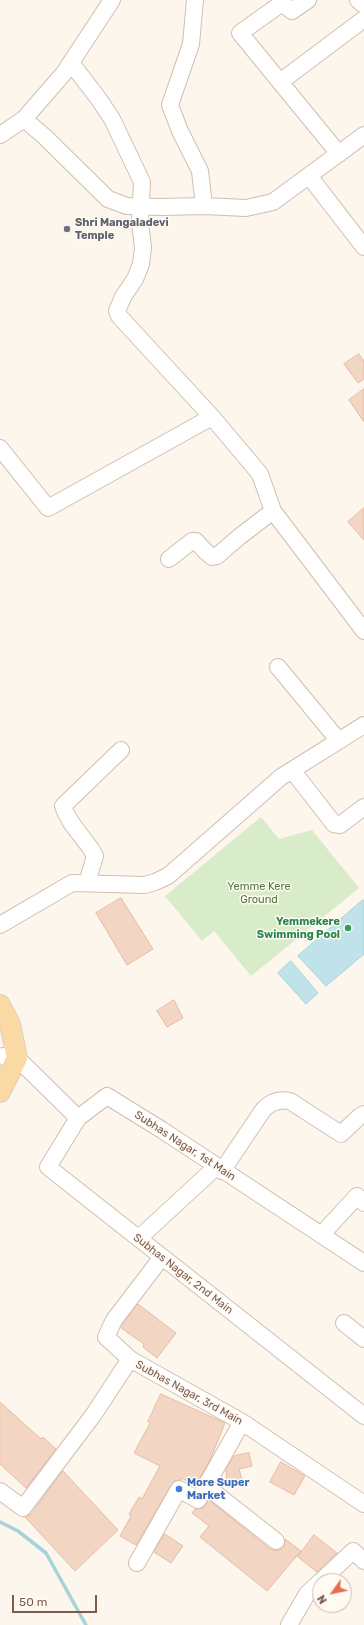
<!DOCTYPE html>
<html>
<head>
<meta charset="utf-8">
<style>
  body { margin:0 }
  #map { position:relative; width:364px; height:1625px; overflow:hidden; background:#fdf6ec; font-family:Rubik,sans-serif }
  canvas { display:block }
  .north { position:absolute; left:312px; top:1573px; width:40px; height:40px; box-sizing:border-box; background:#fffaf3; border:1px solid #cabbb1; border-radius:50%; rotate:237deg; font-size:11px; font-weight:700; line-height:16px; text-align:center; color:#7a5c4d }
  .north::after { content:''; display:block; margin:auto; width:14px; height:18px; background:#e76f51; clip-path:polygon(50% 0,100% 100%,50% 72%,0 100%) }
  .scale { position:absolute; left:12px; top:1595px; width:85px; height:18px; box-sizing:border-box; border:2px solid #7a5c4d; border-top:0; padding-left:5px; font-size:12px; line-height:14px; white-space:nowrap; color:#7a5c4d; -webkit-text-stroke:3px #fffaf3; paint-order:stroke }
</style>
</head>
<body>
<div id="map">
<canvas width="364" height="1625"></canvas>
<div class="north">N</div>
<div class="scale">50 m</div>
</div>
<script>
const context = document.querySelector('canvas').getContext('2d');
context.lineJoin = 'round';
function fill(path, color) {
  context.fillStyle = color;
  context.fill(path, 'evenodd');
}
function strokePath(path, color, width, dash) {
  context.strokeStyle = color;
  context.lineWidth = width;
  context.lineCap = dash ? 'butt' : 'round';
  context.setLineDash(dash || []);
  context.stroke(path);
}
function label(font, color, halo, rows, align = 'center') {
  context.font = font + ' Rubik,sans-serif';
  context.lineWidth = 3;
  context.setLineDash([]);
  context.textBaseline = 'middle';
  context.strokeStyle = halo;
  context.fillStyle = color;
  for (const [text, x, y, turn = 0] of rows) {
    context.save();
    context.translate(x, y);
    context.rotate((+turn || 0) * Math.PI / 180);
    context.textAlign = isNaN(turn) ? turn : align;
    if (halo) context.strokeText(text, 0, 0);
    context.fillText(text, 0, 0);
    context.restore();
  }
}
fill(new Path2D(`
  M 261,817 L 279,839 L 312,830 L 359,888 L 251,976 L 214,931 L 202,941 L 165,896 Z`), '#d8ecc9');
const water = new Path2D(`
  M 363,900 L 364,902 L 364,954 L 326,986 L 298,956 Z
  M 291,961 L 318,993 L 306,1004 L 278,973 Z`);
fill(water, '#bfe3e8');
strokePath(water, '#a5d3da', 1);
strokePath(new Path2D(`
  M 0,1522 L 18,1531 L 46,1553 L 86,1625`), '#a5d3da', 3.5);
const building = new Path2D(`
  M 359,354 L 364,361 L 364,379 L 358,383 L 344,364 Z
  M 364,389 L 364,422 L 349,400 Z
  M 364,508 L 364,540 L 348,522 Z
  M 121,898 L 153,949 L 127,965 L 96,913 Z
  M 174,1000 L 183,1018 L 167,1027 L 157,1011 Z
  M 138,1304 L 176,1333 L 157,1358 L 143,1347 L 144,1344 L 121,1328 Z
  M 161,1394 L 225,1423 L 210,1460 L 195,1486 L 182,1478 L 181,1480 L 174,1481 L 136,1545 L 120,1536 L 131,1516 L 129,1514 L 139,1497 L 142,1499 L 160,1466 L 134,1453 L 150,1423 L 148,1422 Z
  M 0,1402 L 41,1439 L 43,1437 L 56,1449 L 26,1488 L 0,1464 Z
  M 249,1453 L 252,1466 L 239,1469 L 243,1484 L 227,1487 L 226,1469 L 234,1456 Z
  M 281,1462 L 305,1476 L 294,1495 L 270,1482 Z
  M 63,1471 L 118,1530 L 75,1571 L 25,1517 L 31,1514 Z
  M 209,1500 L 270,1549 L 275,1550 L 280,1550 L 284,1547 L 285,1539 L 301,1551 L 267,1591 L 200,1537 L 209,1526 L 192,1513 L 195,1509 L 203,1508 Z
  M 165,1534 L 183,1546 L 171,1563 L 154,1552 Z
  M 314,1535 L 337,1553 L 317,1572 L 298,1557 Z`);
fill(building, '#f3d5c3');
strokePath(building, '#e6bba3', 1);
const minor = new Path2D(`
  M 195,0 L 191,44 L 170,105 L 180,131 L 200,171 L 204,206
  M 308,0 L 292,11 L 282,3 L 240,33 L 339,154
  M 358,0 L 364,5
  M 71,63 L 98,98 L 112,119 L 142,182 L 140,222 L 143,248 L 141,264 L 135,279 L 123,297 L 117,311 L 119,316 L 212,417 L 260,474 L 273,511 L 364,631
  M 280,82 L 364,19
  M 24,119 L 64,73 L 112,0
  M 0,135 L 24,119 L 45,137 L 108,199 L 127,206 L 160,207 L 204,206 L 246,208 L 273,202 L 364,135
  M 309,176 L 364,247
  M 0,448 L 48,508 L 212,417
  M 169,559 L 192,541 L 196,541 L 205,551 L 212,557 L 217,556 L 239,537 L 273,511
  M 278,667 L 339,741
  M 292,770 L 334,824 L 340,825 L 364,807
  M 87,883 L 95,856 C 86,838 69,826 63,806 L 121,750
  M 0,925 L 72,883 L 145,885 L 155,882 L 168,876 L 281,777 L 364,725
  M 3,1056 L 17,1058 L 78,1118 L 107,1096 L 162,1130 L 364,1263
  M 78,1118 L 48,1167 L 364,1416
  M 222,1171 L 263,1110 C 270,1102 279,1099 290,1101 L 341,1134 L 360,1116 L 364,1114
  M 321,1235 L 357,1196 L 364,1203
  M 139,1238 L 216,1167
  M 344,1323 L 364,1339
  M 130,1359 L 106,1337 L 114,1320 L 162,1257
  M 206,1486 L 276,1541
  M 0,1491 L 23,1508 L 94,1414 L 130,1359 L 242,1422 L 364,1504
  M 137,1563 L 179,1489 L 198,1500 L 242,1422
  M 321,1581 L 353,1551 L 364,1561
  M 289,1625 L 307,1594 L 320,1582`);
const major = new Path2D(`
  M 0,1005 L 10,1024 L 17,1058 L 0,1092`);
strokePath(minor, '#d1beb0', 18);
strokePath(major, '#dad1cd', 22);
strokePath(minor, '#fff', 16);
strokePath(major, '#fbd9a5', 20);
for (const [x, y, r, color] of [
  [67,229,4,"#6b7280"],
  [348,928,4,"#2e9e5b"],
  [179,1489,4,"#3f7fe0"]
]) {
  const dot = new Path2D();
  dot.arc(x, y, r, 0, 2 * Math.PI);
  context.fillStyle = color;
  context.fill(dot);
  strokePath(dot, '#fffaf3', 1.5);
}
label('bold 11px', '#5b616d', '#fffaf3', [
  ["Shri Mangaladevi",75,223],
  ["Temple",75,236]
], 'left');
label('11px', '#537a41', '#fffaf3', [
  ["Yemme Kere",259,887],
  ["Ground",259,900]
]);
label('bold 11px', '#27864d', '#fffaf3', [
  ["Yemmekere",340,922],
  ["Swimming Pool",340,935]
], 'right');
label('11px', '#7a5c4d', '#fffaf3', [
  ["Subhas Nagar, 1st Main",185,1146,33],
  ["Subhas Nagar, 2nd Main",183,1274,38],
  ["Subhas Nagar, 3rd Main",189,1393,29]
]);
label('bold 11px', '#366cbe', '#fffaf3', [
  ["More Super",187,1483],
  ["Market",187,1496]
], 'left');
</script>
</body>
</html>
